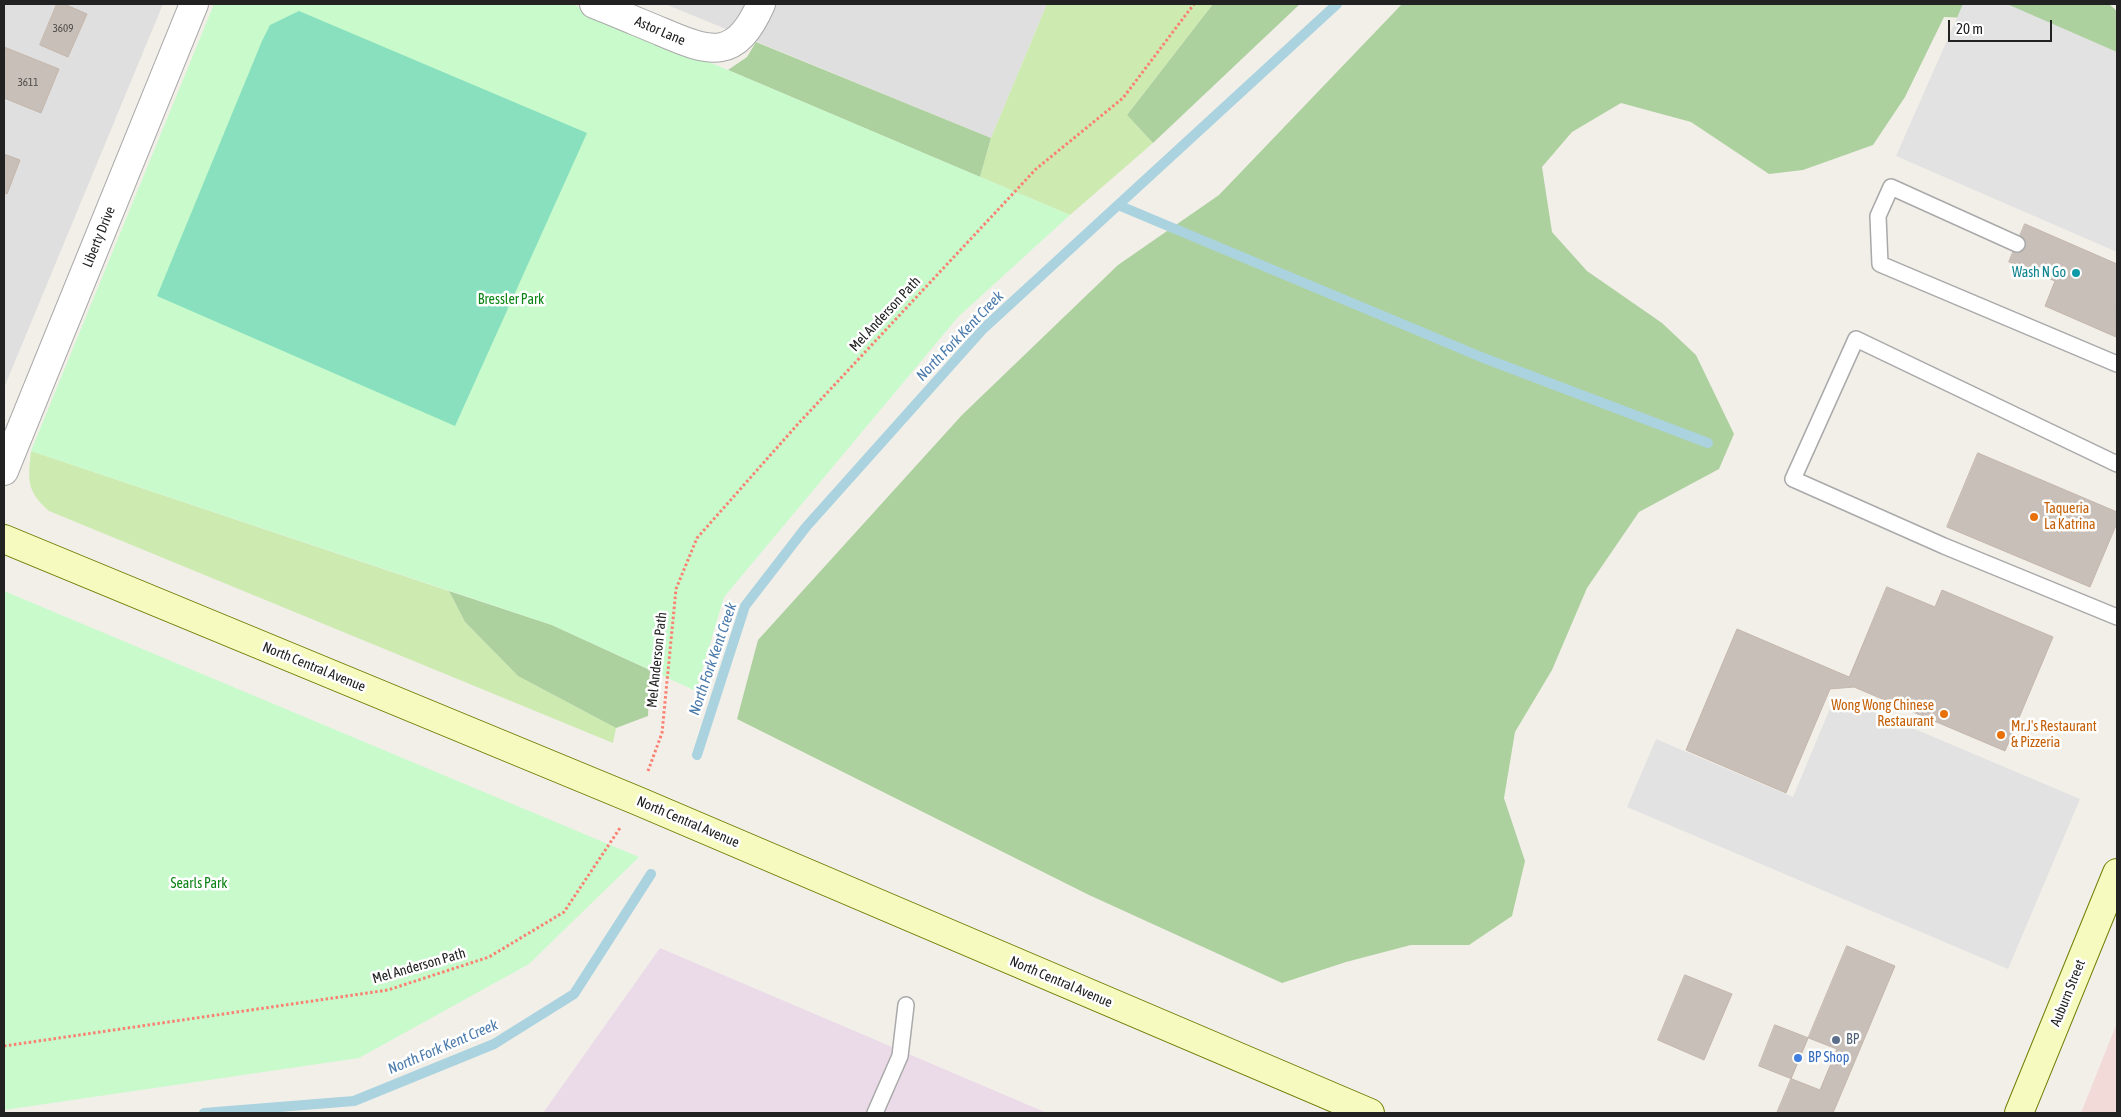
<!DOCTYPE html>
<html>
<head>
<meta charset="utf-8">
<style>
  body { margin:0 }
  #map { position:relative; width:2121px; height:1117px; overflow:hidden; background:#f2efe9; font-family:"Asap Condensed",sans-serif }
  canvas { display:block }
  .frame { position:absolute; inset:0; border:5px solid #222; pointer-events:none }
  .scale { position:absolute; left:1948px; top:20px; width:104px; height:22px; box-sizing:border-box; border:2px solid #222; border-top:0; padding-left:6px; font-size:15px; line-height:18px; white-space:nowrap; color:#222; -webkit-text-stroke:4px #fff; paint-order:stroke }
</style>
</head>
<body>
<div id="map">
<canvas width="2121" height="1117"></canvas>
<div class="frame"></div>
<div class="scale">20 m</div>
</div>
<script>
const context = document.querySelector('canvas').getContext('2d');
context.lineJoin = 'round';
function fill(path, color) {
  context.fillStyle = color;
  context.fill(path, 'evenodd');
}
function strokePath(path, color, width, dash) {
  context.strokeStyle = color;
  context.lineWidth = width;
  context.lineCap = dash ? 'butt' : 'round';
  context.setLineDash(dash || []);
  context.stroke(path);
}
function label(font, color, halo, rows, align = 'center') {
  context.font = font + ' "Asap Condensed",sans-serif';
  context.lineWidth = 5;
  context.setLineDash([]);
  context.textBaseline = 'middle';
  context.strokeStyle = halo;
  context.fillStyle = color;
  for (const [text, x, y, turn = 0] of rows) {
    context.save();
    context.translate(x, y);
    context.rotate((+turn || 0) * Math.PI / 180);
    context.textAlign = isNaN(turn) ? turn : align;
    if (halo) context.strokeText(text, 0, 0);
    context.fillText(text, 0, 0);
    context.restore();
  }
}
fill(new Path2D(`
  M 4,4 L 163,4 L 4,388 Z
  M 665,4 L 1047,4 L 991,138 Z`), '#e0dfdf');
fill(new Path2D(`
  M 2117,1023 L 2117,1113 L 2081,1113 Z`), '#f2dad9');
fill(new Path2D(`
  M 660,948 L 1047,1113 L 543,1113 Z`), '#ebdbe8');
fill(new Path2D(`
  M 1047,4 L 1213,4 L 1127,115 L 1153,143 L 1070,215 L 980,177 L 991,138 Z
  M 31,451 L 449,591 L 465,622 L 518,676 L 616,728 L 613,743 L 49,511 C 26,491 28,480 31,451 Z`), '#cdebb0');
fill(new Path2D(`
  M 1213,4 L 1300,4 L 1153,143 L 1127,115 Z
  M 1402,4 L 2109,4 L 2117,11 L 2117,55 L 1992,19 L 1944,17 L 1905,97 L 1873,145 L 1803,170 L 1769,174 L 1691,122 L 1621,103 L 1572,132 L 1542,167 L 1552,232 L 1587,271 L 1662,323 L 1696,355 L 1734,434 L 1719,469 L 1639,512 L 1587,588 L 1552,670 L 1515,732 L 1504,798 L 1525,861 L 1512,916 L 1469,945 L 1411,945 L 1346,962 L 1282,983 L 1089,895 L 737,719 L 758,640 L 962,415 L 1118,265 L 1219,195 Z
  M 756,42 L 991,138 L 980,177 L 728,70 L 747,57 Z
  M 449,591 L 552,625 L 650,670 L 648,716 L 616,728 L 518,676 L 465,622 Z`), '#add19e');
fill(new Path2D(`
  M 214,4 L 572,4 L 1070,215 L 958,317 L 724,597 L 696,691 L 552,625 L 31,451 Z
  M 4,591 L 639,857 L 529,964 L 359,1058 L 4,1110 Z`), '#c8facc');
fill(new Path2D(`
  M 299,11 L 587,133 L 455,426 L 157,296 L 262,41 L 270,25 Z`), '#88e0be');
fill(new Path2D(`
  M 1963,4 L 2007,4 L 2117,52 L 2117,252 L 1896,156 Z
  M 1851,702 L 2080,799 L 2008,969 L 1627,807 L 1656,739 L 1793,797 L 1831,706 Z`), '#e2e2e2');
strokePath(new Path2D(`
  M 1118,205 L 1481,357 L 1708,443
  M 697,755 L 745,606 L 806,527 L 983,329 L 1337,4
  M 204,1113 L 354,1101 L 494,1044 L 574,994 L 651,874`), '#aad3df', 10);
const building = new Path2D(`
  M 57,4 L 64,4 L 87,14 L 68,57 L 40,45 Z
  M 4,47 L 59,69 L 41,113 L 4,98 Z
  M 4,154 L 20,160 L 7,194 L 4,193 Z
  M 2025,224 L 2117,264 L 2116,337 L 2045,306 L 2055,281 L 2009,262 Z
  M 1978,453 L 2117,512 L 2117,523 L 2090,587 L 1947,527 Z
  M 1887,587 L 1935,607 L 1942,590 L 2053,637 L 2005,751 L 1854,687 L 1830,689 L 1786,793 L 1686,750 L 1737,629 L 1849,677 Z
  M 1847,946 L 1895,966 L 1833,1113 L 1777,1113 Z
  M 1685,975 L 1732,994 L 1704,1060 L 1658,1040 Z
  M 1775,1025 L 1837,1049 L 1820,1090 L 1759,1066 Z`);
fill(building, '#c7bfb8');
strokePath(building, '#c4b6ab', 1);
const service = new Path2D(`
  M 2017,244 L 1891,187 L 1878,216 L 1880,264 L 2117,364
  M 2117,464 L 1856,339 L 1793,479 L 1944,546 L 2117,617
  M 875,1113 L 900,1056 L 906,1005`);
const minor = new Path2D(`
  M 594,4 C 617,13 640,23 662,32 C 711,53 736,61 761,4`);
const tertiary = new Path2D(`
  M 4,471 L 194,4`);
const secondary = new Path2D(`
  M 4,539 L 638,801 L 1370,1113
  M 2019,1113 L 2117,873`);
strokePath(service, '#a9a9a9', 18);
strokePath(minor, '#a9a9a9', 30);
strokePath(tertiary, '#a9a9a9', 30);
strokePath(secondary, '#707d05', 30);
strokePath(new Path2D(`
  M 648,771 L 662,733 L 676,589 L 697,538 L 797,425 L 1036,169 L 1123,98 L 1194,4
  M 4,1046 L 388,990 L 489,957 L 564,912 L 620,828`), '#fa8072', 3, [2.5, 2.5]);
strokePath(service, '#fff', 15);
strokePath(minor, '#fff', 28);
strokePath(tertiary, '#fff', 28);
strokePath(secondary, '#f7fabf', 28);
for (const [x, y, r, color] of [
  [2076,273,5,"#0f9aa8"],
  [2034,517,5,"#e8710a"],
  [1944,714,5,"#e8710a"],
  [2001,735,5,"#e8710a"],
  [1836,1040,5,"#5c6f8a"],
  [1798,1058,5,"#3f7fe0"]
]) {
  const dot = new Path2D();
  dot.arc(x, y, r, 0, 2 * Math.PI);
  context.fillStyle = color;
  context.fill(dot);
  strokePath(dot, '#fff', 2);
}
label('11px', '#4b4948', null, [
  ["3609",63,29],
  ["3611",28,83]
]);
label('14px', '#222', '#fff', [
  ["Astor Lane",660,31,23],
  ["Liberty Drive",99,237,-68],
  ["Mel Anderson Path",885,314,-47],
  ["Mel Anderson Path",657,660,-84],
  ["North Central Avenue",314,667,22],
  ["North Central Avenue",688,822,23],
  ["Mel Anderson Path",419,966,-16],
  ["North Central Avenue",1061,982,23],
  ["Auburn Street",2068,993,-68]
]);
label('14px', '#0d838f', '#fff', [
  ["Wash N Go",2066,273]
], 'right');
label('14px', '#0c8416', '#fff', [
  ["Bressler Park",511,300],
  ["Searls Park",199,884]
]);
label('14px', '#c56008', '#fff', [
  ["Taqueria",2044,509],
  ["La Katrina",2044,525],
  ["Wong Wong Chinese",1934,706,"right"],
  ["Restaurant",1934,722,"right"],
  ["Mr.J's Restaurant",2011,727],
  ["& Pizzeria",2011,743]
], 'left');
label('14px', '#4e5e75', '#fff', [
  ["BP",1846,1040]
], 'left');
label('14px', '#366cbe', '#fff', [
  ["BP Shop",1808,1058]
], 'left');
label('italic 15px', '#4a7aab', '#fff', [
  ["North Fork Kent Creek",960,336,-46],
  ["North Fork Kent Creek",713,659,-71],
  ["North Fork Kent Creek",443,1047,-23]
]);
</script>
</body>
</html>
